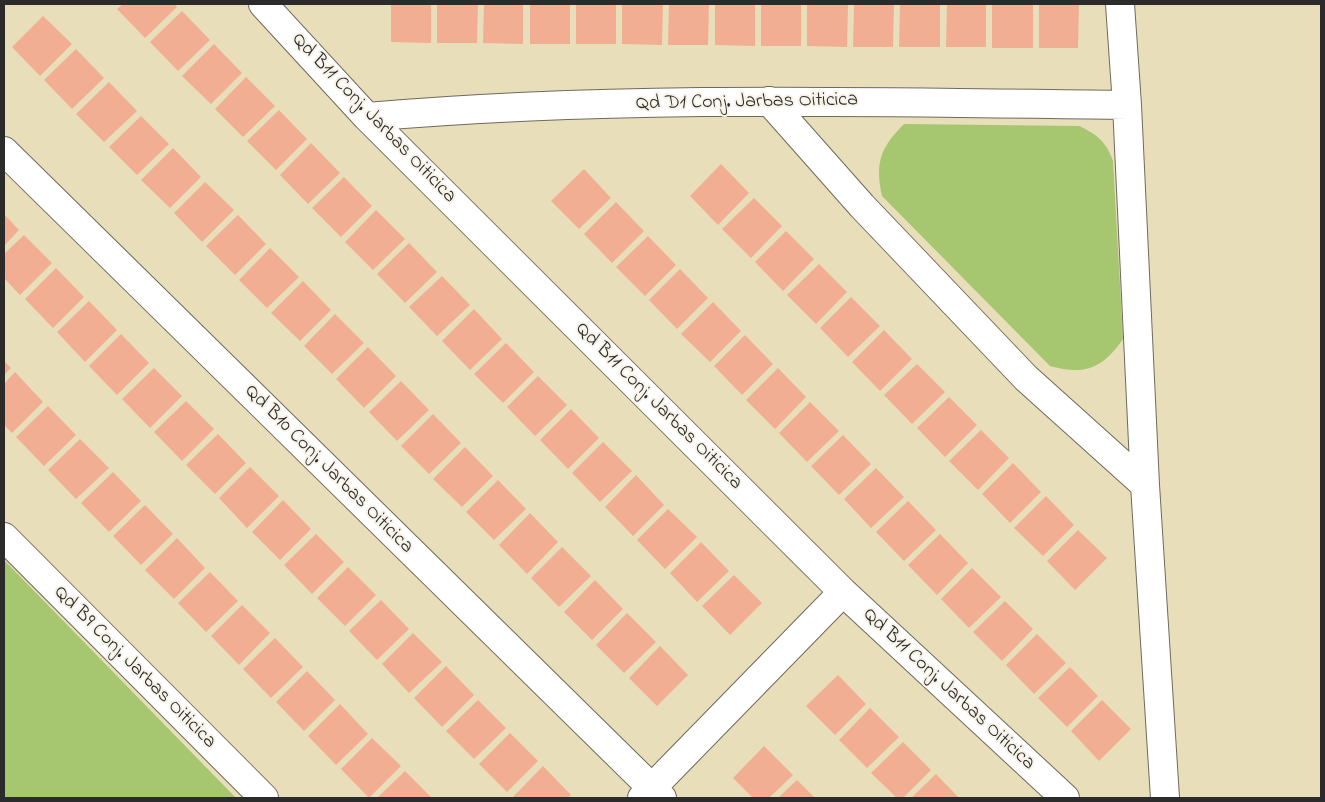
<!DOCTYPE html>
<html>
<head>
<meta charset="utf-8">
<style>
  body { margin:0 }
  #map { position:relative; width:1325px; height:802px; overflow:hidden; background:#e9deba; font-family:"Indie Flower",sans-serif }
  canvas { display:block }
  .frame { position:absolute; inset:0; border:5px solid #2b2b2b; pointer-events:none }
</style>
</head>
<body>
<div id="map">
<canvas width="1325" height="802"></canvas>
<div class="frame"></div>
</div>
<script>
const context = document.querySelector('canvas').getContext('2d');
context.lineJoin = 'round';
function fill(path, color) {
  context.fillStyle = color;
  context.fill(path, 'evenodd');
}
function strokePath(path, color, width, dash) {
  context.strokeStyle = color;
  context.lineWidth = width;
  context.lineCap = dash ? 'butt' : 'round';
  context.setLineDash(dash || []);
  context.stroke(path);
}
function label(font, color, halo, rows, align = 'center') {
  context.font = font + ' "Indie Flower",sans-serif';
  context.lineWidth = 4;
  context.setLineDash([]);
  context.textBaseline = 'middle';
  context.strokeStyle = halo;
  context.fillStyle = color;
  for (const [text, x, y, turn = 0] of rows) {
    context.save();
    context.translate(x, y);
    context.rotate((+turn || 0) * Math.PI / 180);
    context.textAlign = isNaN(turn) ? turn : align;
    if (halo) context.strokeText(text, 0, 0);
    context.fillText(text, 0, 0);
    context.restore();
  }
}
fill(new Path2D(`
  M 904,124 L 1079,126 C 1097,134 1107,143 1113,161 L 1123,339 C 1103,368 1085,376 1050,366 L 882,196 C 875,163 880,148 904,124 Z
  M 4,560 L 236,798 L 4,798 Z`), '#a6c76f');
fill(new Path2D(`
  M 123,4 L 175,4 L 177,7 L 145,38 L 117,9 Z
  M 391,4 L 431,4 L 431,43 L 391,42 Z
  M 437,4 L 478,4 L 477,43 L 437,43 Z
  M 484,4 L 523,4 L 523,44 L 483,43 Z
  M 530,4 L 570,4 L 570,44 L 530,44 Z
  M 576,4 L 616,4 L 616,44 L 576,44 Z
  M 622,4 L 663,4 L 662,45 L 622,44 Z
  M 669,4 L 709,4 L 708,45 L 668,45 Z
  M 715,4 L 755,4 L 755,46 L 715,45 Z
  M 761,4 L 801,4 L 801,46 L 761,46 Z
  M 807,4 L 848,4 L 847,47 L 807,46 Z
  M 854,4 L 894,4 L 893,47 L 853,47 Z
  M 900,4 L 940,4 L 940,47 L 899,47 Z
  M 947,4 L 986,4 L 986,47 L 946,47 Z
  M 992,4 L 1033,4 L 1033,48 L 992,48 Z
  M 1039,4 L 1079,4 L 1078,48 L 1039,48 Z
  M 182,11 L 210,40 L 178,71 L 150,42 Z
  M 43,16 L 72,44 L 40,76 L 12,47 Z
  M 214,44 L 242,73 L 211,104 L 182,76 Z
  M 76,49 L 104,78 L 72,109 L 44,80 Z
  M 246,77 L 275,106 L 243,137 L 215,109 Z
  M 109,82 L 137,111 L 104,142 L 76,114 Z
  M 279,110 L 307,139 L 276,170 L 247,141 Z
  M 141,116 L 169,144 L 137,175 L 109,147 Z
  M 311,143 L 340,173 L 308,204 L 280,175 Z
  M 173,148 L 201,177 L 170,208 L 141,180 Z
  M 721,164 L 749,193 L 718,225 L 690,196 Z
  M 584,169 L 611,198 L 579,229 L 551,201 Z
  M 344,177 L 372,206 L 341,237 L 312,208 Z
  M 205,182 L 234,210 L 202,242 L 174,213 Z
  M 754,198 L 782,226 L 751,258 L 722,229 Z
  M 616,202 L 644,231 L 612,263 L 584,234 Z
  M 376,210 L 405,239 L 373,270 L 345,242 Z
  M 4,214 L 19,230 L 4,246 Z
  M 238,215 L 266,244 L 235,275 L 206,246 Z
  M 786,231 L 814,259 L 783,291 L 755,262 Z
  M 24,235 L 52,263 L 20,295 L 4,278 L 4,254 Z
  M 648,236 L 676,265 L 645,296 L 616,267 Z
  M 409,243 L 437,272 L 405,303 L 377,274 Z
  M 270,248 L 299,277 L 267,308 L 239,280 Z
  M 819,264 L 847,292 L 816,324 L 787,295 Z
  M 56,268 L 84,297 L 53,328 L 25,299 Z
  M 680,269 L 708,298 L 677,329 L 649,300 Z
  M 442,276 L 470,305 L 437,336 L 409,307 Z
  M 303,281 L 331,310 L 300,341 L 271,313 Z
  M 851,297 L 880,326 L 848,357 L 820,328 Z
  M 89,301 L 117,330 L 85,362 L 57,332 Z
  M 713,302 L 741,331 L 710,362 L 681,334 Z
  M 474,309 L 502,339 L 470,370 L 442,341 Z
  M 335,314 L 364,343 L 332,374 L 304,346 Z
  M 884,330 L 912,359 L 880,391 L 852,362 Z
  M 121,334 L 149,363 L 117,395 L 89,366 Z
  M 745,335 L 773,364 L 742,395 L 714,366 Z
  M 506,343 L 534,372 L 503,403 L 474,374 Z
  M 368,347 L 396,376 L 364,408 L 336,379 Z
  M 4,361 L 11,368 L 4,375 Z
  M 917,364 L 945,392 L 912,424 L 884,395 Z
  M 154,368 L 182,396 L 150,428 L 122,399 Z
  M 778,368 L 806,397 L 775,429 L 746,400 Z
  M 15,372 L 43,402 L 12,433 L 4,425 L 4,384 Z
  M 538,376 L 567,405 L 535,436 L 507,407 Z
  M 401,381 L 429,410 L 397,441 L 369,412 Z
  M 949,397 L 977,425 L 945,457 L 917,428 Z
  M 186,401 L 214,429 L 182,461 L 154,432 Z
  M 810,402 L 839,431 L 807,462 L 779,433 Z
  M 48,406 L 76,435 L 44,466 L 16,437 Z
  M 571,409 L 599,438 L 568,469 L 540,440 Z
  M 433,414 L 461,443 L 429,474 L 401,446 Z
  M 981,430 L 1009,458 L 978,490 L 949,461 Z
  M 218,434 L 246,463 L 215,494 L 186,465 Z
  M 843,435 L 871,464 L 839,495 L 811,466 Z
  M 80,439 L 109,468 L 76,499 L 48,470 Z
  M 603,442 L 632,471 L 600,502 L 572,473 Z
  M 465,447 L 493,476 L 462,507 L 433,479 Z
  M 1013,463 L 1041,492 L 1010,523 L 982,494 Z
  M 250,467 L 279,496 L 247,528 L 219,498 Z
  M 876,468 L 904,497 L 871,528 L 844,499 Z
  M 113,472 L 141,501 L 109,532 L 81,503 Z
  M 636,475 L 664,505 L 633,536 L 605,507 Z
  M 498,480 L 526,509 L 494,540 L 466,512 Z
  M 1046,496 L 1074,525 L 1043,556 L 1014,528 Z
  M 283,500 L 311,529 L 280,560 L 252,532 Z
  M 908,501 L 936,530 L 904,561 L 876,532 Z
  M 145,505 L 173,534 L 141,565 L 113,536 Z
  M 668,509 L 697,537 L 665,569 L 637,540 Z
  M 530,513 L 558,542 L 527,574 L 499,545 Z
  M 1078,530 L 1107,558 L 1075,590 L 1047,561 Z
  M 316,534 L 344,562 L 312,594 L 284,565 Z
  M 940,534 L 968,563 L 937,595 L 908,565 Z
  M 177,538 L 205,568 L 174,599 L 145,570 Z
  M 701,542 L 729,571 L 697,602 L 670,573 Z
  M 562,547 L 591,576 L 559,607 L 531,578 Z
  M 348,567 L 376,595 L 345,626 L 317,598 Z
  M 972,568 L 1001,597 L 969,628 L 941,599 Z
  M 210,572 L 238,601 L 206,632 L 178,603 Z
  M 734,575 L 762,603 L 730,635 L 702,606 Z
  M 595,580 L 623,609 L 592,640 L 564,612 Z
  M 381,600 L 409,629 L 377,660 L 349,631 Z
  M 1005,601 L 1033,629 L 1002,661 L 973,632 Z
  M 242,605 L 270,633 L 239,665 L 211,636 Z
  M 627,613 L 656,642 L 624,673 L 596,645 Z
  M 413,633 L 442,662 L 409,693 L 382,664 Z
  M 1037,634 L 1066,663 L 1034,694 L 1006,665 Z
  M 275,638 L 303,667 L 271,698 L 243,669 Z
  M 660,646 L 688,675 L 657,706 L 629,678 Z
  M 446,666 L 474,695 L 442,727 L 414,698 Z
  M 1070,667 L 1098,696 L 1067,727 L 1038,698 Z
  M 307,671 L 335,700 L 304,731 L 276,702 Z
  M 838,675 L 866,704 L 835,735 L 806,706 Z
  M 478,700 L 506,728 L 474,759 L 446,731 Z
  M 1102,700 L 1131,729 L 1099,761 L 1071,731 Z
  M 340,704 L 368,734 L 336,765 L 308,736 Z
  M 870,708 L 899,737 L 867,768 L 839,740 Z
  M 510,733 L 538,761 L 507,792 L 479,764 Z
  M 372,738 L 401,766 L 369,798 L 341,769 Z
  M 903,742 L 931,770 L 903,798 L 897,798 L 871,773 Z
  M 764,746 L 793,775 L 769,798 L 753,798 L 733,778 Z
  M 543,766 L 571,795 L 567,798 L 512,798 Z
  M 405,771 L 432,798 L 377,798 Z
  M 936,774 L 959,798 L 911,798 Z
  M 797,780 L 815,798 L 778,798 Z`), '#f1ae93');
const minor = new Path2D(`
  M 263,4 L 367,117 L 843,592 L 1065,798
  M 1120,4 L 1127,105 L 1145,485 L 1165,798
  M 769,101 L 862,206 L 1026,378 L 1145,485
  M 367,117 C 620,95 874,102 1127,105
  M 4,151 L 662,798
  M 4,537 L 264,798
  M 642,798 L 843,592`);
strokePath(minor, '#6e6a5d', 30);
strokePath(minor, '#fff', 28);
label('20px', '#2b2b2b', '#f7f3e8', [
  ["Qd D1 Conj. Jarbas Oiticica",747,103,-1],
  ["Qd B11 Conj. Jarbas Oiticica",373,119,46],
  ["Qd B11 Conj. Jarbas Oiticica",658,407,45],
  ["Qd B10 Conj. Jarbas Oiticica",328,470,45],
  ["Qd B9 Conj. Jarbas Oiticica",134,668,45],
  ["Qd B11 Conj. Jarbas Oiticica",948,690,43]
]);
</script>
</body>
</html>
